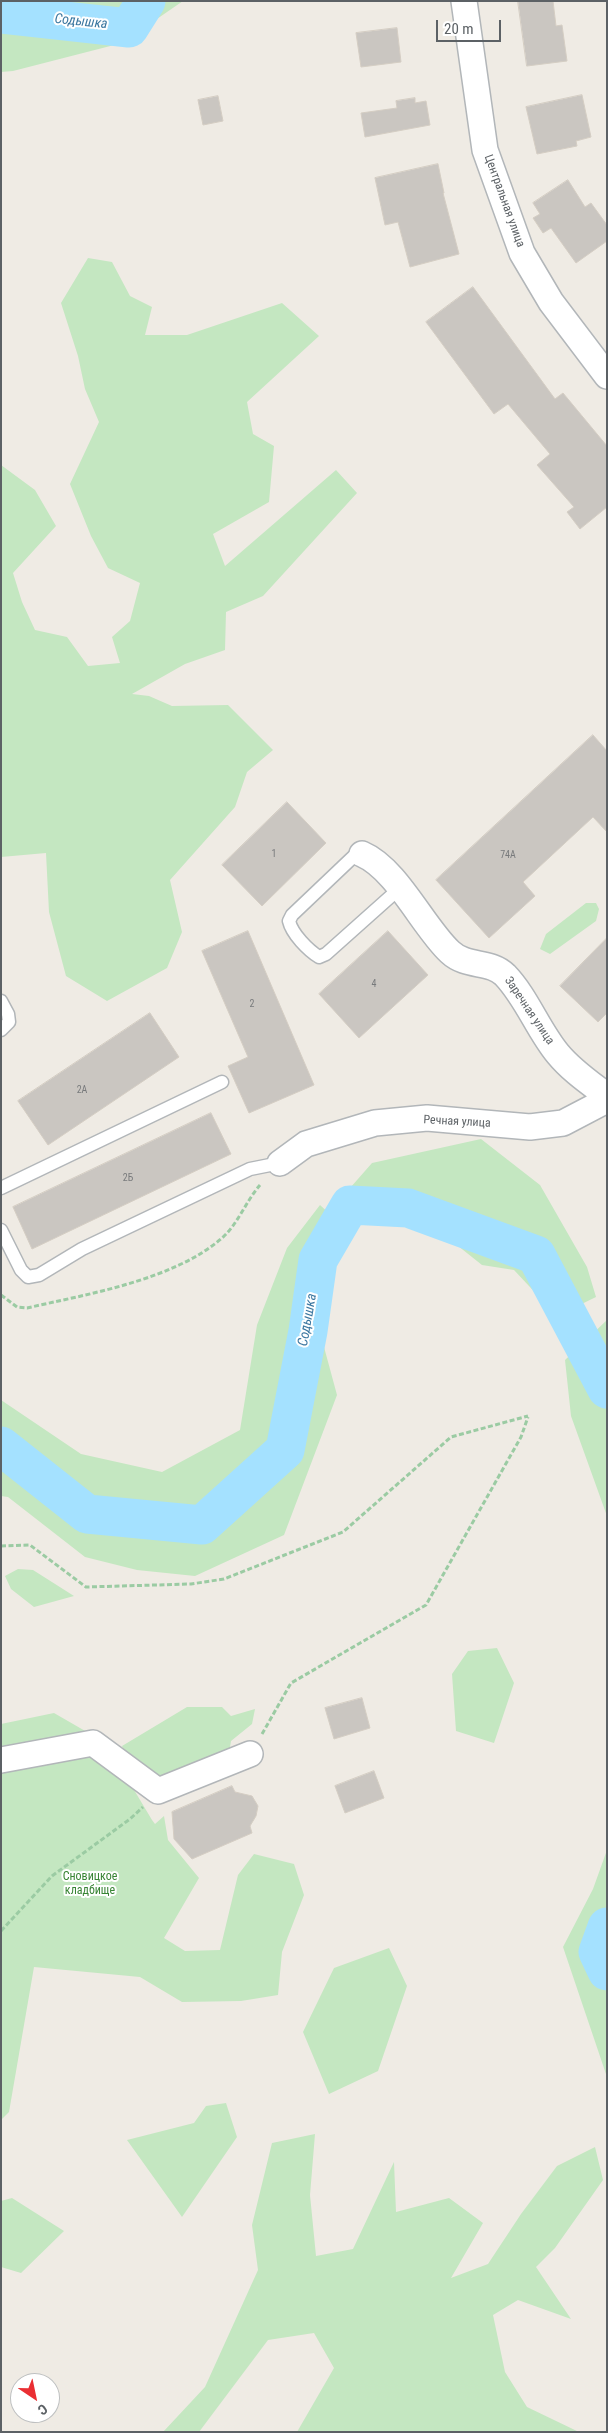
<!DOCTYPE html>
<html>
<head>
<meta charset="utf-8">
<style>
  body { margin:0 }
  #map { position:relative; width:608px; height:2433px; overflow:hidden; background:#efebe4; font-family:"Roboto Condensed",sans-serif }
  canvas { display:block }
  .frame { position:absolute; inset:0; border:2px solid #5c6165; pointer-events:none }
  .north { position:absolute; left:10px; top:2373px; width:50px; height:50px; box-sizing:border-box; background:#fff; border:1px solid #bec0c1; border-radius:50%; rotate:146deg; font-size:14px; font-weight:700; line-height:20px; text-align:center; color:#5c6165 }
  .north::after { content:''; display:block; margin:auto; width:18px; height:22px; background:#ea2f33; clip-path:polygon(50% 0,100% 100%,50% 72%,0 100%) }
  .scale { position:absolute; left:436px; top:20px; width:65px; height:22px; box-sizing:border-box; border:2px solid #5c6165; border-top:0; padding-left:6px; font-size:15px; line-height:18px; white-space:nowrap; color:#5c6165; -webkit-text-stroke:4px #fff; paint-order:stroke }
</style>
</head>
<body>
<div id="map">
<canvas width="608" height="2433"></canvas>
<div class="frame"></div>
<div class="north">С</div>
<div class="scale">20 m</div>
</div>
<script>
const context = document.querySelector('canvas').getContext('2d');
context.lineJoin = 'round';
function fill(path, color) {
  context.fillStyle = color;
  context.fill(path, 'evenodd');
}
function strokePath(path, color, width, dash) {
  context.strokeStyle = color;
  context.lineWidth = width;
  context.lineCap = dash ? 'butt' : 'round';
  context.setLineDash(dash || []);
  context.stroke(path);
}
function label(font, color, halo, rows, align = 'center') {
  context.font = font + ' "Roboto Condensed",sans-serif';
  context.lineWidth = 4;
  context.setLineDash([]);
  context.textBaseline = 'middle';
  context.strokeStyle = halo;
  context.fillStyle = color;
  for (const [text, x, y, turn = 0] of rows) {
    context.save();
    context.translate(x, y);
    context.rotate((+turn || 0) * Math.PI / 180);
    context.textAlign = isNaN(turn) ? turn : align;
    if (halo) context.strokeText(text, 0, 0);
    context.fillText(text, 0, 0);
    context.restore();
  }
}
fill(new Path2D(`
  M 1,1 L 183,1 L 122,43 L 13,71 L 1,72 Z
  M 88,258 L 112,262 L 130,296 L 152,307 L 145,335 L 187,335 L 282,303 L 319,336 L 247,402 L 253,434 L 274,446 L 269,502 L 213,534 L 225,566 L 336,470 L 357,493 L 263,596 L 226,612 L 225,650 L 185,664 L 132,694 L 149,696 L 172,706 L 228,705 L 273,750 L 247,772 L 235,807 L 170,880 L 182,932 L 167,968 L 107,1001 L 66,976 L 49,912 L 46,853 L 1,857 L 1,465 L 35,490 L 56,526 L 13,573 L 22,602 L 35,630 L 67,637 L 88,666 L 120,663 L 112,637 L 130,621 L 140,583 L 108,568 L 91,536 L 70,484 L 99,422 L 85,389 L 78,356 L 61,303 Z
  M 586,903 L 596,903 L 599,909 L 596,921 L 550,954 L 540,949 L 546,934 Z
  M 481,1139 L 540,1185 L 587,1267 L 596,1297 L 557,1316 L 514,1270 L 482,1265 L 448,1238 L 343,1196 L 372,1163 Z
  M 320,1205 L 333,1217 L 301,1262 L 337,1395 L 284,1535 L 195,1576 L 137,1570 L 85,1557 L 8,1497 L 1,1496 L 1,1400 L 81,1454 L 162,1472 L 240,1430 L 257,1325 L 287,1248 Z
  M 607,1320 L 607,1516 L 571,1416 L 565,1360 Z
  M 18,1569 L 33,1570 L 74,1596 L 34,1607 L 11,1589 L 5,1576 Z
  M 497,1648 L 514,1683 L 494,1743 L 456,1731 L 452,1674 L 468,1651 Z
  M 187,1707 L 222,1707 L 231,1716 L 255,1709 L 252,1724 L 231,1741 L 229,1753 L 164,1788 L 135,1774 L 122,1746 Z
  M 54,1713 L 106,1743 L 152,1820 L 155,1824 L 164,1816 L 168,1840 L 199,1878 L 164,1938 L 185,1951 L 220,1950 L 238,1875 L 254,1854 L 294,1864 L 304,1895 L 282,1952 L 278,1995 L 241,2001 L 182,2002 L 140,1977 L 34,1967 L 9,2112 L 1,2120 L 1,1724 Z
  M 607,1850 L 607,2077 L 563,1947 L 593,1889 Z
  M 389,1948 L 407,1986 L 378,2071 L 329,2094 L 303,2032 L 334,1968 Z
  M 226,2103 L 237,2137 L 182,2217 L 127,2140 L 194,2123 L 206,2106 Z
  M 315,2134 L 310,2195 L 316,2256 L 353,2249 L 394,2162 L 396,2212 L 449,2198 L 483,2223 L 451,2278 L 488,2264 L 521,2214 L 557,2166 L 595,2147 L 603,2180 L 555,2248 L 536,2267 L 571,2319 L 518,2300 L 493,2315 L 505,2372 L 527,2407 L 579,2432 L 297,2432 L 334,2368 L 314,2333 L 268,2340 L 199,2432 L 163,2432 L 205,2387 L 258,2270 L 252,2225 L 272,2143 Z
  M 12,2198 L 64,2231 L 21,2273 L 1,2267 L 1,2201 Z`), '#c4e7c1');
strokePath(new Path2D(`
  M 1,14 L 129,28 L 146,1
  M 1,1446 L 87,1514 L 202,1525 L 285,1450 L 308,1331 L 318,1260 L 350,1205 L 408,1208 L 536,1255 L 607,1389
  M 607,1927 L 598,1952 L 607,1971`), '#a4e1ff', 39);
const building = new Path2D(`
  M 518,1 L 553,1 L 556,26 L 562,25 L 567,61 L 527,66 Z
  M 397,28 L 401,62 L 361,67 L 356,33 Z
  M 582,95 L 591,137 L 576,141 L 577,146 L 537,154 L 526,107 Z
  M 218,96 L 223,121 L 203,125 L 198,100 Z
  M 415,98 L 415,103 L 426,101 L 430,125 L 365,137 L 361,113 L 397,108 L 396,101 Z
  M 438,164 L 444,193 L 443,193 L 459,254 L 410,267 L 398,222 L 385,225 L 375,178 Z
  M 568,180 L 585,207 L 591,203 L 607,225 L 607,241 L 576,263 L 551,228 L 543,233 L 533,218 L 540,214 L 533,203 Z
  M 473,287 L 555,399 L 563,393 L 607,446 L 607,507 L 580,529 L 567,512 L 574,507 L 537,465 L 550,454 L 508,404 L 494,414 L 426,322 Z
  M 593,735 L 607,751 L 607,832 L 593,817 L 523,882 L 535,896 L 489,938 L 436,880 Z
  M 287,802 L 326,843 L 262,906 L 222,865 Z
  M 248,931 L 314,1085 L 249,1113 L 228,1066 L 248,1057 L 202,951 Z
  M 388,931 L 428,975 L 359,1038 L 319,994 Z
  M 607,938 L 607,1013 L 598,1022 L 560,986 Z
  M 150,1013 L 179,1057 L 48,1145 L 18,1101 Z
  M 211,1113 L 231,1154 L 32,1249 L 13,1207 Z
  M 362,1698 L 370,1728 L 334,1739 L 325,1708 Z
  M 374,1771 L 384,1798 L 345,1813 L 335,1786 Z
  M 232,1786 L 235,1792 L 252,1796 L 258,1806 L 256,1816 L 250,1826 L 252,1833 L 192,1859 L 174,1839 L 172,1812 Z`);
fill(building, '#cac6c1');
strokePath(building, '#d4cdc3', 1);
const lane = new Path2D(`
  M 362,854 L 353,857 L 292,915 L 289,921 C 292,934 308,950 319,957 L 326,954 L 400,888
  M 1,1001 L 8,1014 L 9,1022 L 1,1030
  M 1,1188 L 222,1082
  M 1,1230 L 21,1270 L 28,1277 L 39,1275 L 82,1249 L 250,1169 L 280,1163`);
const street = new Path2D(`
  M 464,1 L 485,150 L 522,253 L 551,302 L 607,376
  M 362,854 C 397,869 423,927 450,952 C 467,968 490,960 505,975 C 527,998 538,1030 558,1054 C 572,1071 590,1083 607,1096
  M 280,1163 L 306,1144 L 375,1123 L 427,1118 L 530,1127 L 563,1123 L 607,1100
  M 1,1760 L 93,1743 L 158,1791 L 250,1754`);
strokePath(lane, '#b2b6b9', 15);
strokePath(street, '#b2b6b9', 28);
strokePath(new Path2D(`
  M 1,1295 L 17,1307 L 27,1308 C 88,1294 174,1280 222,1238 C 238,1224 246,1201 260,1185
  M 1,1546 L 30,1545 L 86,1587 L 191,1584 L 224,1579 L 343,1532 L 451,1437 L 528,1416
  M 262,1734 L 291,1683 L 426,1605 L 521,1437 L 528,1417
  M 1,1931 L 52,1876 L 130,1819 L 143,1807`), '#9bcba3', 3, [5, 2.5]);
strokePath(lane, '#fff', 12);
strokePath(street, '#fff', 25);
label('10px', '#787a7c', null, [
  ["1",274,854],
  ["74А",508,855],
  ["4",374,984],
  ["2",252,1004],
  ["2А",82,1090],
  ["2Б",128,1178]
]);
label('12px', '#5c6165', '#fff', [
  ["Центральная улица",504,201,70],
  ["Заречная улица",529,1011,56],
  ["Речная улица",457,1122,3]
]);
label('12px', '#388434', '#fff', [
  ["Сновицкое",90,1877],
  ["кладбище",90,1891]
]);
label('italic 14px', '#3b77a0', '#fff', [
  ["Содышка",81,22,6],
  ["Содышка",308,1320,-80]
]);
</script>
</body>
</html>
